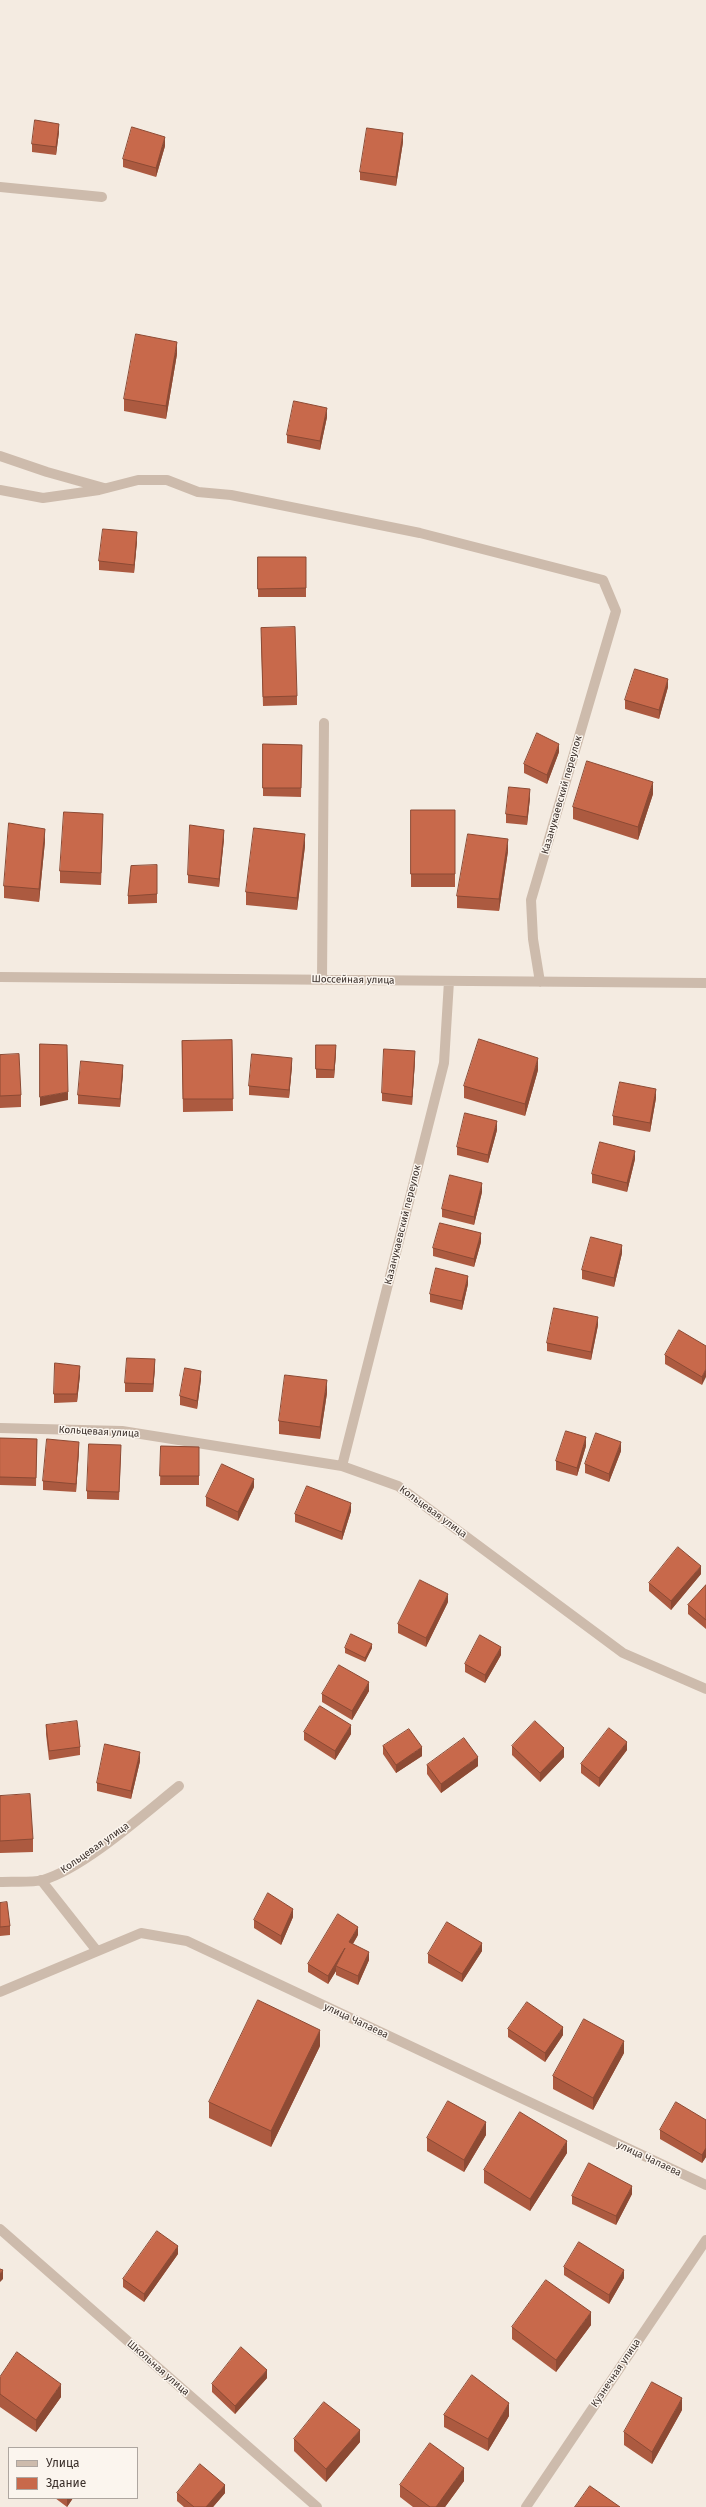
<!DOCTYPE html>
<html>
<head>
<meta charset="utf-8">
<style>
  body { margin:0 }
  #map { position:relative; width:706px; height:2507px; overflow:hidden; background:#f4ebe1; font-family:"Fira Sans",sans-serif }
  canvas { display:block }
  .legend { position:absolute; left:8px; top:2447px; width:130px; height:52px; box-sizing:border-box; background:#fbf5ee; border:1px solid #aea6a0; margin:0; padding:5px 7px; list-style:none; font-size:12px; color:#3b302b }
  .legend li { display:flex; align-items:center; gap:8px; height:20px }
  .legend b { width:20px; border:1px solid #aea6a0 }
</style>
</head>
<body>
<div id="map">
<canvas width="706" height="2507"></canvas>
<ul class="legend">
<li><b style="height:5px;background:#cdbbac"></b>Улица</li>
<li><b style="height:11px;background:#c8694b"></b>Здание</li>
</ul>
</div>
<script>
const context = document.querySelector('canvas').getContext('2d');
context.lineJoin = 'round';
function strokePath(path, color, width, dash) {
  context.strokeStyle = color;
  context.lineWidth = width;
  context.lineCap = dash ? 'butt' : 'round';
  context.setLineDash(dash || []);
  context.stroke(path);
}
function fill(path, color) {
  context.fillStyle = color;
  context.fill(path, 'evenodd');
}
function label(font, color, halo, rows, align = 'center') {
  context.font = font + ' "Fira Sans",sans-serif';
  context.lineWidth = 3;
  context.setLineDash([]);
  context.textBaseline = 'middle';
  context.strokeStyle = halo;
  context.fillStyle = color;
  for (const [text, x, y, turn = 0] of rows) {
    context.save();
    context.translate(x, y);
    context.rotate((+turn || 0) * Math.PI / 180);
    context.textAlign = isNaN(turn) ? turn : align;
    if (halo) context.strokeText(text, 0, 0);
    context.fillText(text, 0, 0);
    context.restore();
  }
}
strokePath(new Path2D(`
  M 0,187 L 102,197
  M 0,456 L 47,472 L 104,488
  M 0,490 L 43,498 L 99,490 L 138,480 L 167,480 L 198,492 L 231,495 L 420,533 L 603,580 L 616,611 L 531,900 L 533,939 L 540,982
  M 0,977 L 706,983
  M 322,980 L 324,723
  M 0,1428 L 122,1431 L 342,1466 L 398,1486 L 623,1653 L 706,1689
  M 342,1466 L 444,1063 L 449,981
  M 41,1880 L 97,1951
  M 0,1882 C 13,1881 30,1883 43,1880 C 84,1868 144,1814 179,1786
  M 0,1992 L 141,1933 L 187,1941 L 706,2185
  M 0,2229 L 317,2507
  M 526,2507 L 706,2240`), '#cdbbac', 10);
fill(new Path2D(`
  M 59,132 L 56,155 L 32,152 L 32,144 Z
  M 403,142 L 396,186 L 360,180 L 360,172 Z
  M 165,146 L 156,177 L 123,167 L 123,159 Z
  M 177,354 L 166,419 L 124,411 L 124,399 Z
  M 327,417 L 320,450 L 287,443 L 287,435 Z
  M 137,541 L 134,573 L 99,570 L 99,561 Z
  M 258,557 L 306,557 L 306,597 L 258,597 Z
  M 261,636 L 297,696 L 297,705 L 263,706 Z
  M 668,687 L 659,719 L 625,709 L 625,700 Z
  M 263,744 L 302,745 L 301,797 L 263,796 Z
  M 559,752 L 547,784 L 524,773 L 524,764 Z
  M 653,794 L 638,840 L 573,819 L 573,807 Z
  M 530,798 L 527,825 L 506,823 L 506,814 Z
  M 411,810 L 455,810 L 455,887 L 411,887 Z
  M 103,827 L 101,885 L 60,883 L 60,871 Z
  M 224,839 L 219,887 L 188,883 L 188,875 Z
  M 45,841 L 39,902 L 4,898 L 4,886 Z
  M 305,846 L 297,910 L 246,905 L 246,892 Z
  M 508,851 L 499,911 L 457,908 L 457,896 Z
  M 157,865 L 157,903 L 128,904 L 128,896 Z
  M 232,1040 L 233,1111 L 183,1112 L 182,1041 Z
  M 316,1045 L 336,1053 L 334,1078 L 316,1078 Z
  M 0,1055 L 21,1095 L 21,1107 L 0,1108 Z
  M 415,1060 L 412,1105 L 382,1101 L 382,1093 Z
  M 292,1066 L 289,1098 L 249,1095 L 249,1086 Z
  M 538,1070 L 525,1116 L 464,1098 L 464,1086 Z
  M 123,1073 L 120,1107 L 78,1104 L 78,1095 Z
  M 656,1098 L 650,1132 L 613,1125 L 613,1116 Z
  M 497,1130 L 488,1163 L 457,1155 L 457,1147 Z
  M 635,1159 L 627,1192 L 592,1183 L 592,1174 Z
  M 482,1192 L 474,1225 L 442,1217 L 442,1209 Z
  M 481,1242 L 474,1267 L 433,1256 L 433,1248 Z
  M 622,1253 L 614,1287 L 582,1279 L 582,1270 Z
  M 468,1284 L 462,1310 L 430,1302 L 430,1294 Z
  M 598,1325 L 591,1360 L 547,1351 L 547,1343 Z
  M 706,1346 L 702,1385 L 665,1364 L 665,1355 Z
  M 155,1367 L 153,1392 L 125,1392 L 125,1383 Z
  M 80,1375 L 77,1402 L 54,1403 L 54,1394 Z
  M 201,1379 L 197,1409 L 180,1405 L 180,1396 Z
  M 327,1393 L 320,1439 L 279,1434 L 279,1421 Z
  M 0,1438 L 37,1439 L 36,1486 L 0,1485 Z
  M 161,1446 L 199,1447 L 199,1485 L 160,1485 Z
  M 586,1446 L 577,1476 L 556,1470 L 556,1461 Z
  M 79,1450 L 76,1492 L 43,1490 L 43,1481 Z
  M 621,1451 L 609,1482 L 585,1473 L 585,1464 Z
  M 121,1454 L 119,1500 L 87,1499 L 87,1491 Z
  M 254,1487 L 238,1521 L 206,1506 L 206,1497 Z
  M 351,1511 L 342,1540 L 295,1522 L 295,1514 Z
  M 701,1574 L 671,1610 L 649,1591 L 649,1583 Z
  M 706,1585 L 706,1629 L 688,1614 L 688,1605 Z
  M 448,1602 L 426,1647 L 398,1633 L 398,1624 Z
  M 345,1648 L 372,1648 L 365,1662 L 345,1653 Z
  M 501,1655 L 485,1683 L 465,1672 L 465,1664 Z
  M 369,1691 L 352,1720 L 322,1702 L 322,1694 Z
  M 46,1725 L 80,1747 L 80,1755 L 49,1760 L 46,1734 Z
  M 304,1732 L 351,1734 L 335,1760 L 304,1740 Z
  M 383,1746 L 422,1756 L 396,1773 L 383,1754 Z
  M 512,1746 L 564,1757 L 540,1782 L 512,1755 Z
  M 627,1750 L 599,1787 L 581,1773 L 581,1764 Z
  M 140,1761 L 131,1799 L 97,1791 L 97,1783 Z
  M 427,1765 L 478,1766 L 441,1793 L 427,1774 Z
  M 0,1796 L 33,1839 L 33,1852 L 0,1853 Z
  M 0,1903 L 10,1926 L 10,1935 L 0,1936 Z
  M 293,1917 L 281,1945 L 254,1928 L 254,1920 Z
  M 358,1935 L 353,1944 L 369,1960 L 358,1985 L 336,1975 L 336,1971 L 328,1984 L 308,1972 L 308,1964 Z
  M 482,1951 L 462,1982 L 428,1963 L 428,1954 Z
  M 508,2029 L 563,2035 L 545,2062 L 508,2037 Z
  M 320,2046 L 271,2147 L 209,2118 L 209,2102 Z
  M 624,2053 L 593,2110 L 553,2089 L 553,2076 Z
  M 706,2120 L 706,2157 L 702,2163 L 660,2139 L 660,2130 Z
  M 486,2135 L 464,2172 L 427,2151 L 427,2138 Z
  M 567,2153 L 530,2211 L 484,2183 L 484,2170 Z
  M 632,2194 L 616,2225 L 572,2204 L 572,2196 Z
  M 178,2254 L 144,2302 L 123,2287 L 123,2279 Z
  M 564,2267 L 624,2278 L 609,2304 L 564,2275 Z
  M 591,2325 L 556,2372 L 512,2339 L 512,2327 Z
  M 0,2377 L 61,2397 L 36,2432 L 0,2407 Z
  M 267,2378 L 235,2414 L 212,2392 L 212,2384 Z
  M 682,2410 L 652,2464 L 624,2445 L 624,2432 Z
  M 444,2415 L 509,2416 L 488,2451 L 444,2427 Z
  M 294,2439 L 360,2442 L 326,2482 L 294,2451 Z
  M 464,2481 L 445,2507 L 413,2507 L 400,2497 L 400,2485 Z
  M 177,2493 L 225,2493 L 213,2507 L 184,2507 L 177,2501 Z
  M 55,2498 L 73,2498 L 67,2507 Z`), '#ac5a40');
fill(new Path2D(`
  M 59,124 L 59,132 L 56,155 L 56,147 Z
  M 403,133 L 403,142 L 396,186 L 396,177 Z
  M 165,137 L 165,146 L 156,177 L 156,168 Z
  M 177,342 L 177,354 L 166,419 L 166,406 Z
  M 327,408 L 327,417 L 320,450 L 320,441 Z
  M 137,532 L 137,541 L 134,573 L 134,565 Z
  M 668,679 L 668,687 L 659,719 L 659,710 Z
  M 559,744 L 559,752 L 547,784 L 547,775 Z
  M 653,782 L 653,794 L 638,840 L 638,827 Z
  M 530,789 L 530,798 L 527,825 L 527,817 Z
  M 45,829 L 45,841 L 39,902 L 39,889 Z
  M 224,830 L 224,839 L 219,887 L 219,879 Z
  M 305,834 L 305,846 L 297,910 L 297,898 Z
  M 508,839 L 508,851 L 499,911 L 499,899 Z
  M 336,1045 L 336,1053 L 334,1078 L 334,1070 Z
  M 415,1051 L 415,1060 L 412,1105 L 412,1097 Z
  M 292,1058 L 292,1066 L 289,1098 L 289,1090 Z
  M 538,1058 L 538,1070 L 525,1116 L 525,1104 Z
  M 123,1065 L 123,1073 L 120,1107 L 120,1099 Z
  M 656,1089 L 656,1098 L 650,1132 L 650,1123 Z
  M 68,1092 L 68,1100 L 40,1106 L 40,1097 Z
  M 497,1121 L 497,1130 L 488,1163 L 488,1155 Z
  M 635,1151 L 635,1159 L 627,1192 L 627,1183 Z
  M 482,1183 L 482,1192 L 474,1225 L 474,1217 Z
  M 481,1233 L 481,1242 L 474,1267 L 474,1259 Z
  M 622,1245 L 622,1253 L 614,1287 L 614,1278 Z
  M 468,1276 L 468,1284 L 462,1310 L 462,1301 Z
  M 598,1317 L 598,1325 L 591,1360 L 591,1352 Z
  M 155,1359 L 155,1367 L 153,1392 L 153,1384 Z
  M 80,1366 L 80,1375 L 77,1402 L 77,1394 Z
  M 706,1369 L 706,1377 L 702,1385 L 702,1377 Z
  M 201,1371 L 201,1379 L 197,1409 L 197,1401 Z
  M 327,1380 L 327,1393 L 320,1439 L 320,1427 Z
  M 586,1437 L 586,1446 L 577,1476 L 577,1468 Z
  M 79,1442 L 79,1450 L 76,1492 L 76,1484 Z
  M 621,1442 L 621,1451 L 609,1482 L 609,1474 Z
  M 254,1479 L 254,1487 L 238,1521 L 238,1512 Z
  M 351,1503 L 351,1511 L 342,1540 L 342,1532 Z
  M 701,1566 L 701,1574 L 671,1610 L 671,1601 Z
  M 448,1594 L 448,1602 L 426,1647 L 426,1638 Z
  M 372,1644 L 372,1648 L 365,1662 L 365,1658 Z
  M 501,1647 L 501,1655 L 485,1683 L 485,1675 Z
  M 369,1682 L 369,1691 L 352,1720 L 352,1711 Z
  M 351,1725 L 351,1734 L 335,1760 L 335,1751 Z
  M 627,1742 L 627,1750 L 599,1787 L 599,1778 Z
  M 422,1747 L 422,1756 L 396,1773 L 396,1765 Z
  M 564,1748 L 564,1757 L 540,1782 L 540,1773 Z
  M 140,1752 L 140,1761 L 131,1799 L 131,1791 Z
  M 478,1757 L 478,1766 L 441,1793 L 441,1784 Z
  M 293,1909 L 293,1917 L 281,1945 L 281,1936 Z
  M 358,1927 L 358,1935 L 349,1950 L 349,1942 Z
  M 482,1943 L 482,1951 L 462,1982 L 462,1974 Z
  M 345,1948 L 336,1966 L 336,1971 L 328,1984 L 328,1976 Z
  M 369,1952 L 369,1960 L 358,1985 L 358,1976 Z
  M 563,2027 L 563,2035 L 545,2062 L 545,2053 Z
  M 320,2030 L 320,2046 L 271,2147 L 271,2131 Z
  M 624,2041 L 624,2053 L 593,2110 L 593,2098 Z
  M 486,2122 L 486,2135 L 464,2172 L 464,2160 Z
  M 567,2141 L 567,2153 L 530,2211 L 530,2199 Z
  M 706,2148 L 706,2157 L 702,2163 L 702,2155 Z
  M 632,2186 L 632,2194 L 616,2225 L 616,2216 Z
  M 178,2246 L 178,2254 L 144,2302 L 144,2294 Z
  M 3,2270 L 3,2279 L 0,2282 L 0,2274 Z
  M 624,2270 L 624,2278 L 609,2304 L 609,2295 Z
  M 591,2312 L 591,2325 L 556,2372 L 556,2360 Z
  M 267,2370 L 267,2378 L 235,2414 L 235,2406 Z
  M 61,2384 L 61,2397 L 36,2432 L 36,2420 Z
  M 682,2398 L 682,2410 L 652,2464 L 652,2452 Z
  M 509,2403 L 509,2416 L 488,2451 L 488,2439 Z
  M 360,2430 L 360,2442 L 326,2482 L 326,2469 Z
  M 464,2468 L 464,2481 L 445,2507 L 436,2507 Z
  M 225,2485 L 225,2493 L 213,2507 L 206,2507 Z
  M 67,2498 L 73,2498 L 67,2507 Z`), '#8c4a34');
const building = new Path2D(`
  M 35,120 L 59,124 L 56,147 L 32,144 Z
  M 132,127 L 165,137 L 156,168 L 123,159 Z
  M 367,128 L 403,133 L 396,177 L 360,172 Z
  M 136,334 L 177,342 L 166,406 L 124,399 Z
  M 294,401 L 327,408 L 320,441 L 287,435 Z
  M 103,529 L 137,532 L 134,565 L 99,561 Z
  M 258,557 L 306,557 L 306,588 L 258,589 Z
  M 295,627 L 297,696 L 263,697 L 261,628 Z
  M 635,669 L 668,679 L 659,710 L 625,700 Z
  M 537,733 L 559,744 L 547,775 L 524,764 Z
  M 263,744 L 302,745 L 301,788 L 263,788 Z
  M 587,761 L 653,782 L 638,827 L 573,807 Z
  M 509,787 L 530,789 L 527,817 L 506,814 Z
  M 411,810 L 455,810 L 455,874 L 411,874 Z
  M 64,812 L 103,814 L 101,873 L 60,871 Z
  M 9,823 L 45,829 L 39,889 L 4,886 Z
  M 190,825 L 224,830 L 219,879 L 188,875 Z
  M 254,828 L 305,834 L 297,898 L 246,892 Z
  M 468,834 L 508,839 L 499,899 L 457,896 Z
  M 157,865 L 157,894 L 128,896 L 131,866 Z
  M 479,1039 L 538,1058 L 525,1104 L 464,1086 Z
  M 232,1040 L 233,1099 L 183,1099 L 182,1041 Z
  M 40,1044 L 67,1045 L 68,1092 L 40,1097 Z
  M 316,1045 L 336,1045 L 334,1070 L 316,1069 Z
  M 384,1049 L 415,1051 L 412,1097 L 382,1093 Z
  M 19,1054 L 21,1095 L 0,1096 L 0,1055 Z
  M 252,1054 L 292,1058 L 289,1090 L 249,1086 Z
  M 81,1061 L 123,1065 L 120,1099 L 78,1095 Z
  M 620,1082 L 656,1089 L 650,1123 L 613,1116 Z
  M 465,1113 L 497,1121 L 488,1155 L 457,1147 Z
  M 600,1142 L 635,1151 L 627,1183 L 592,1174 Z
  M 450,1175 L 482,1183 L 474,1217 L 442,1209 Z
  M 440,1223 L 481,1233 L 474,1259 L 433,1248 Z
  M 591,1237 L 622,1245 L 614,1278 L 582,1270 Z
  M 436,1268 L 468,1276 L 462,1301 L 430,1294 Z
  M 554,1308 L 598,1317 L 591,1352 L 547,1343 Z
  M 679,1330 L 706,1346 L 706,1369 L 702,1377 L 665,1355 Z
  M 127,1358 L 155,1359 L 153,1384 L 125,1383 Z
  M 55,1363 L 80,1366 L 77,1394 L 54,1394 Z
  M 185,1368 L 201,1371 L 197,1401 L 180,1396 Z
  M 285,1375 L 327,1380 L 320,1427 L 279,1421 Z
  M 566,1431 L 586,1437 L 577,1468 L 556,1461 Z
  M 596,1433 L 621,1442 L 609,1474 L 585,1464 Z
  M 0,1438 L 37,1439 L 36,1478 L 0,1477 Z
  M 47,1439 L 79,1442 L 76,1484 L 43,1481 Z
  M 89,1444 L 121,1445 L 119,1492 L 87,1491 Z
  M 161,1446 L 199,1447 L 199,1476 L 160,1476 Z
  M 222,1464 L 254,1479 L 238,1512 L 206,1497 Z
  M 307,1486 L 351,1503 L 342,1532 L 295,1514 Z
  M 678,1547 L 701,1566 L 671,1601 L 649,1583 Z
  M 420,1580 L 448,1594 L 426,1638 L 398,1624 Z
  M 706,1585 L 706,1620 L 688,1605 Z
  M 351,1634 L 372,1644 L 365,1658 L 345,1648 Z
  M 480,1635 L 501,1647 L 485,1675 L 465,1664 Z
  M 339,1665 L 369,1682 L 352,1711 L 322,1694 Z
  M 320,1706 L 351,1725 L 335,1751 L 304,1732 Z
  M 77,1721 L 80,1747 L 49,1751 L 46,1725 Z
  M 535,1721 L 564,1748 L 540,1773 L 512,1746 Z
  M 609,1728 L 627,1742 L 599,1778 L 581,1764 Z
  M 409,1729 L 422,1747 L 396,1765 L 383,1746 Z
  M 464,1738 L 478,1757 L 441,1784 L 427,1765 Z
  M 105,1744 L 140,1752 L 131,1791 L 97,1783 Z
  M 30,1794 L 33,1839 L 0,1841 L 0,1796 Z
  M 268,1893 L 293,1909 L 281,1936 L 254,1920 Z
  M 7,1902 L 10,1926 L 0,1927 L 0,1903 Z
  M 338,1914 L 358,1927 L 349,1942 L 369,1952 L 358,1976 L 336,1966 L 345,1948 L 328,1976 L 308,1964 Z
  M 447,1922 L 482,1943 L 462,1974 L 428,1954 Z
  M 258,2000 L 320,2030 L 271,2131 L 209,2102 Z
  M 527,2002 L 563,2027 L 545,2053 L 508,2029 Z
  M 584,2019 L 624,2041 L 593,2098 L 553,2076 Z
  M 448,2101 L 486,2122 L 464,2160 L 427,2138 Z
  M 676,2102 L 706,2120 L 706,2148 L 702,2155 L 660,2130 Z
  M 520,2112 L 567,2141 L 530,2199 L 484,2170 Z
  M 589,2163 L 632,2186 L 616,2216 L 572,2196 Z
  M 157,2231 L 178,2246 L 144,2294 L 123,2279 Z
  M 579,2242 L 624,2270 L 609,2295 L 564,2267 Z
  M 0,2269 L 3,2270 L 0,2274 Z
  M 546,2280 L 591,2312 L 556,2360 L 512,2327 Z
  M 241,2347 L 267,2370 L 235,2406 L 212,2384 Z
  M 17,2352 L 61,2384 L 36,2420 L 0,2394 L 0,2377 Z
  M 472,2375 L 509,2403 L 488,2439 L 444,2415 Z
  M 652,2382 L 682,2398 L 652,2452 L 624,2432 Z
  M 324,2402 L 360,2430 L 326,2469 L 294,2439 Z
  M 430,2443 L 464,2468 L 436,2507 L 430,2507 L 400,2485 Z
  M 200,2464 L 225,2485 L 206,2507 L 194,2507 L 177,2493 Z
  M 590,2486 L 620,2507 L 575,2507 Z`);
fill(building, '#c8694b');
strokePath(building, '#8c4a34', 1);
label('10px', '#3b302b', '#fbf5ee', [
  ["Казанукаевский переулок",562,795,-74],
  ["Шоссейная улица",353,980,1],
  ["Казанукаевский переулок",403,1225,-76],
  ["Кольцевая улица",99,1432,3],
  ["Кольцевая улица",433,1512,36],
  ["Кольцевая улица",95,1848,-35],
  ["улица Чапаева",356,2021,25],
  ["улица Чапаева",649,2159,25],
  ["Школьная улица",158,2368,41],
  ["Кузнечная улица",616,2373,-56]
]);
</script>
</body>
</html>
